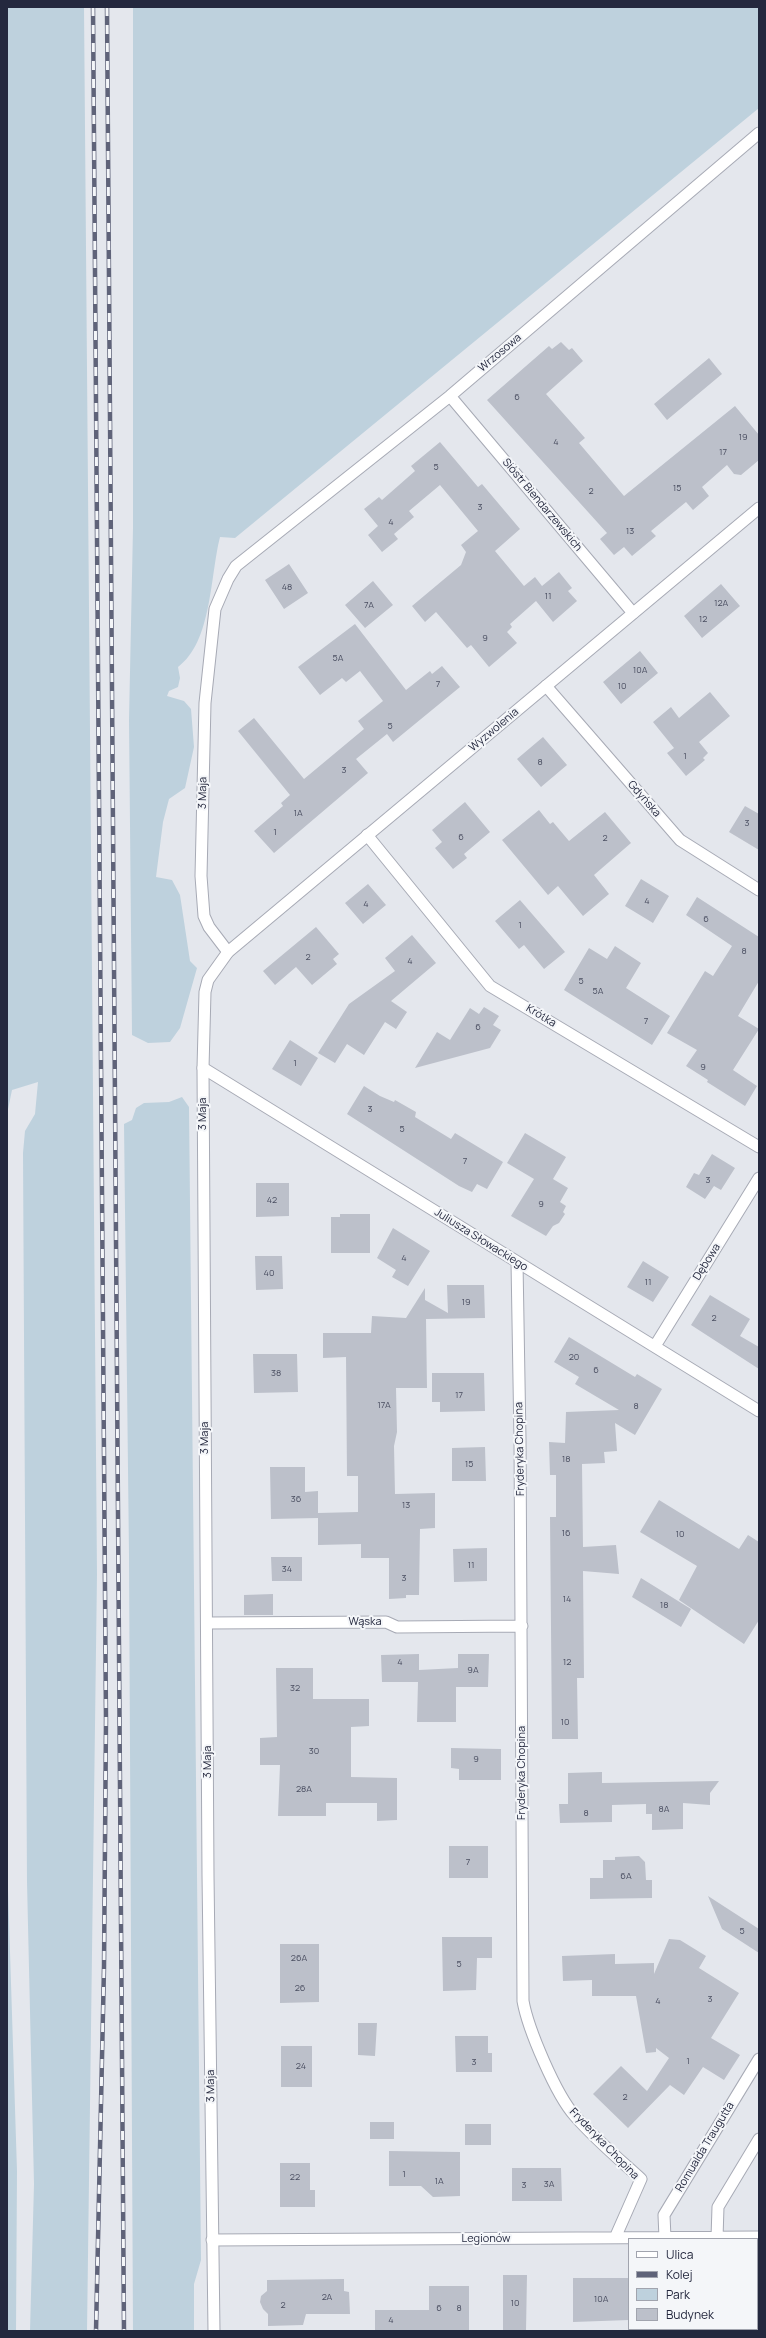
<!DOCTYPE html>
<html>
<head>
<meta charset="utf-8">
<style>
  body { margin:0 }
  #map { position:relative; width:766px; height:2338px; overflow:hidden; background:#e4e7ed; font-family:Manrope,sans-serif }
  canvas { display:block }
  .frame { position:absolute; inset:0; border:8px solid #24283e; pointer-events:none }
  .legend { position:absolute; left:628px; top:2238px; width:130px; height:92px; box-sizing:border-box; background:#f4f6f9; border:1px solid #a1a4ae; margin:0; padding:5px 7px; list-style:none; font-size:12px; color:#24283e }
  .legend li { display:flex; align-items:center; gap:8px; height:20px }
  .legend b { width:20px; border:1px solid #a1a4ae }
</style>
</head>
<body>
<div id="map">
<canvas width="766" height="2338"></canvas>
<div class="frame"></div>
<ul class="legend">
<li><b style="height:5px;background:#fff"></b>Ulica</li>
<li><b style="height:5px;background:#5f6379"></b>Kolej</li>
<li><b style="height:11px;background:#bed1dd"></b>Park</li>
<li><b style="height:11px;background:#bcc0ca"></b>Budynek</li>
</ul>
</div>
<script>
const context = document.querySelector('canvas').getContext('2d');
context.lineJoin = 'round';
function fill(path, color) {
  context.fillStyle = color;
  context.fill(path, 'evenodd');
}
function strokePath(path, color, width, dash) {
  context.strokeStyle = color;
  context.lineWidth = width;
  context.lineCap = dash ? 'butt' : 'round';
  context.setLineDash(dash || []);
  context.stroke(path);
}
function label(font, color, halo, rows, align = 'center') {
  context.font = font + ' Manrope,sans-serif';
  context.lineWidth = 4;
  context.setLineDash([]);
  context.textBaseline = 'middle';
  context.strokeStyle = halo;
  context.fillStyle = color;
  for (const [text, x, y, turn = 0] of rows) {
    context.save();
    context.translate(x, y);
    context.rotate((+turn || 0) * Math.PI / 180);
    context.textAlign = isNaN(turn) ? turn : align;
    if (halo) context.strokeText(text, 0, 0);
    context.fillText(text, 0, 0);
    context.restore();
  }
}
fill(new Path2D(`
  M 7,7 L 84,7 L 97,1574 L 87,2331 L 30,2331 L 34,2184 L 27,1882 L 23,1153 L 25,1131 L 35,1114 L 38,1082 L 12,1090 L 7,1114 Z
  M 133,7 L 759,7 L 759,108 L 235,538 L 220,537 C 210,576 212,642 178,667 L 180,678 L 178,687 L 169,691 L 167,696 L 184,701 L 191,709 L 194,747 L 185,788 L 169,799 L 163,822 L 156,877 L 172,880 L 180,895 L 190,961 L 197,968 L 180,1028 L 170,1042 L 148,1043 L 132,1035 L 129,720 L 133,528 Z
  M 182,1097 L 189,1107 L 201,2260 L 194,2284 L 194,2331 L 133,2331 L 129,1555 L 124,1124 L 132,1120 L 136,1108 L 144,1103 L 169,1102 Z
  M 8,1889 L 17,2171 L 16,2331 L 7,2331 Z`), '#bed1dd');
fill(new Path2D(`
  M 561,342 L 569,350 L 572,348 L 583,361 L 546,394 L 585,438 L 579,443 L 624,496 L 735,406 L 759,435 L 759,460 L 741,475 L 734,474 L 727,465 L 702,487 L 709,496 L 693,510 L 686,502 L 651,531 L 656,536 L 632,556 L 624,547 L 614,555 L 600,539 L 607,533 L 487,400 L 549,346 L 552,349 Z
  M 709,358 L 722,374 L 667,420 L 654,404 Z
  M 440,442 L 478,487 L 482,484 L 520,529 L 495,551 L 524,586 L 535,577 L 542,586 L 559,572 L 572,588 L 568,591 L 577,601 L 553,622 L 536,601 L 510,624 L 512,627 L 507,632 L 517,643 L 489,667 L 471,645 L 467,648 L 436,612 L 425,622 L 412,606 L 461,565 L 466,552 L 461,545 L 478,531 L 440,485 L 409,511 L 414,517 L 394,534 L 398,539 L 382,552 L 368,535 L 378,526 L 364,509 L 379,497 L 382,500 L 415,471 L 411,466 Z
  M 289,564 L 308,593 L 284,609 L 265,580 Z
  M 373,581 L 393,605 L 365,628 L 345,605 Z
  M 721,584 L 740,606 L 702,638 L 684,616 Z
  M 355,624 L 406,690 L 430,671 L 432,674 L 442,666 L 460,687 L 393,742 L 387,734 L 356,759 L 368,773 L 274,853 L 254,831 L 283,806 L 281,803 L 290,795 L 238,731 L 254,718 L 304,779 L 364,729 L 358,721 L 383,701 L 360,671 L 346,682 L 342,678 L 320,695 L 298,667 Z
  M 640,651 L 658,673 L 621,704 L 603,682 Z
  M 710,692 L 730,716 L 699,742 L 708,753 L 703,758 L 705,760 L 686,776 L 667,753 L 674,748 L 653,722 L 671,707 L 679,718 Z
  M 543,737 L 567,765 L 541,787 L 517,759 Z
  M 465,802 L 490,832 L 464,854 L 467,858 L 453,869 L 435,848 L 442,842 L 432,830 Z
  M 745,806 L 759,814 L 759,850 L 729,832 Z
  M 539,810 L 550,824 L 553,822 L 569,841 L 605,812 L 631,843 L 594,875 L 609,894 L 583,916 L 558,886 L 548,895 L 502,840 Z
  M 641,879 L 669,896 L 653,923 L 625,906 Z
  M 368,884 L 386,905 L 363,924 L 345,903 Z
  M 697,897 L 759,937 L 759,981 L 738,1016 L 759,1029 L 733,1070 L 757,1086 L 745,1106 L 707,1082 L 708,1080 L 686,1066 L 697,1050 L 667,1033 L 705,971 L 713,976 L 732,946 L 686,915 Z
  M 520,900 L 565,952 L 544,969 L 524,945 L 519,949 L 495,921 Z
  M 316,927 L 339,954 L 333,959 L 337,964 L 312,985 L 296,967 L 275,985 L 263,971 Z
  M 412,935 L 436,963 L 391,1001 L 407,1012 L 396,1029 L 385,1022 L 364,1055 L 347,1044 L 335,1063 L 318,1053 L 349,1004 L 395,971 L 385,958 Z
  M 615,946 L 641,963 L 626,988 L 670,1016 L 652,1045 L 564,990 L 589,948 L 607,959 Z
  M 484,1007 L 499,1016 L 493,1025 L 501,1030 L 490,1048 L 415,1068 L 437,1032 L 450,1040 L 470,1008 L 479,1014 Z
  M 290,1040 L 318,1058 L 301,1086 L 272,1069 Z
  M 364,1086 L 380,1096 L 394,1102 L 395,1100 L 416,1112 L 415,1117 L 451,1139 L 455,1133 L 503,1162 L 487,1189 L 477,1184 L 472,1192 L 459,1186 L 347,1114 Z
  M 525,1133 L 566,1157 L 553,1179 L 568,1188 L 560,1202 L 566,1206 L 563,1212 L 565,1214 L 559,1223 L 553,1226 L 546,1236 L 511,1216 L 534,1179 L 507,1163 Z
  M 712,1154 L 735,1168 L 721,1190 L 714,1186 L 705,1199 L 686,1187 L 694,1173 L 699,1175 Z
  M 256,1183 L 289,1183 L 289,1216 L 256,1217 Z
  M 340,1214 L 370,1214 L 370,1253 L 331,1253 L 331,1217 L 340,1217 Z
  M 393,1228 L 430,1251 L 408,1286 L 392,1277 L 396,1270 L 377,1258 Z
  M 255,1256 L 282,1256 L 283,1289 L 256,1290 Z
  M 643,1261 L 669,1277 L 653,1302 L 627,1287 Z
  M 447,1285 L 484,1285 L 485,1318 L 426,1319 L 427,1388 L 396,1388 L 397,1432 L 394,1446 L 395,1494 L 435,1493 L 435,1528 L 420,1529 L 419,1595 L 406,1595 L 406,1598 L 389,1599 L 389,1558 L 361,1558 L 361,1544 L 318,1545 L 318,1518 L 271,1519 L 270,1467 L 305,1467 L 305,1492 L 318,1491 L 318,1513 L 358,1512 L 358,1476 L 347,1476 L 346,1357 L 323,1358 L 323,1333 L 371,1333 L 372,1316 L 406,1318 L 425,1288 L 425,1300 L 448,1313 Z
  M 710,1295 L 750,1319 L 740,1336 L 759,1347 L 759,1369 L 691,1325 Z
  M 569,1337 L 635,1377 L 637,1374 L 662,1389 L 635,1435 L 615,1423 L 617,1451 L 604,1452 L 605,1463 L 582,1464 L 583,1547 L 616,1545 L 619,1574 L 583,1571 L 584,1678 L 577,1678 L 578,1739 L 552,1739 L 550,1517 L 556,1517 L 556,1475 L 550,1475 L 549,1442 L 565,1443 L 566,1412 L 619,1410 L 575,1384 L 579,1377 L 554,1362 Z
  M 253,1354 L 297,1354 L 298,1392 L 254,1393 Z
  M 432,1373 L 484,1373 L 485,1411 L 440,1412 L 440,1402 L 432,1402 Z
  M 485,1447 L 486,1481 L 452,1481 L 452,1448 Z
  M 659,1500 L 739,1549 L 748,1535 L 759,1542 L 759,1620 L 744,1644 L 679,1600 L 697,1566 L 640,1532 Z
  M 487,1548 L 487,1581 L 454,1582 L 453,1549 Z
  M 271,1557 L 302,1557 L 302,1581 L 272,1581 Z
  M 641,1578 L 691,1609 L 681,1627 L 632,1597 Z
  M 273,1594 L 273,1615 L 244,1615 L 244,1595 Z
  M 419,1654 L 419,1670 L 458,1668 L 458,1654 L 489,1654 L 488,1687 L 456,1687 L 456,1722 L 417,1722 L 418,1682 L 382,1682 L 381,1655 Z
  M 276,1668 L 313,1668 L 313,1699 L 369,1699 L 369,1726 L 351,1727 L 351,1777 L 397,1778 L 397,1820 L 377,1821 L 377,1803 L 326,1803 L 326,1816 L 278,1816 L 280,1765 L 260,1765 L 260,1738 L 277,1737 Z
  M 451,1748 L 501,1749 L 501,1780 L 459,1780 L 459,1769 L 451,1768 Z
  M 602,1772 L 602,1783 L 719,1781 L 710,1793 L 710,1805 L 683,1803 L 683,1829 L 652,1830 L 652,1814 L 646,1814 L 646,1804 L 612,1805 L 612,1822 L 560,1823 L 559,1804 L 568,1804 L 568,1773 Z
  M 449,1846 L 488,1846 L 488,1878 L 449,1878 Z
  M 639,1856 L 645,1862 L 646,1880 L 652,1880 L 652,1898 L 590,1899 L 590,1878 L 603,1878 L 603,1860 L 615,1860 L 615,1857 Z
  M 708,1896 L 759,1929 L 759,1953 L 722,1929 Z
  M 442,1937 L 492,1937 L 492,1958 L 477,1958 L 476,1990 L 443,1991 Z
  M 669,1939 L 680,1940 L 706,1956 L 699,1968 L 739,1993 L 711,2038 L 740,2055 L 724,2080 L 703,2067 L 684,2095 L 670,2085 L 628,2128 L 593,2094 L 621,2066 L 647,2091 L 669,2058 L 656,2048 L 656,2052 L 646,2053 L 636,1996 L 592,1996 L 592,1980 L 563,1981 L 562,1956 L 615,1954 L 615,1964 L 654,1963 L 654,1974 Z
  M 280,1944 L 319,1944 L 319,2002 L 280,2003 Z
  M 358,2023 L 377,2023 L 375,2056 L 358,2055 Z
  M 455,2036 L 488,2036 L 488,2053 L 492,2053 L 492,2072 L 456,2072 Z
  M 281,2046 L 312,2046 L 312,2087 L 281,2087 Z
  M 370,2122 L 394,2122 L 394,2139 L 370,2139 Z
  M 465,2124 L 491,2124 L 491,2145 L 465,2145 Z
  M 389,2151 L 460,2152 L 460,2196 L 433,2197 L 421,2186 L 389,2186 Z
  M 280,2163 L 310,2163 L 310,2190 L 315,2190 L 315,2207 L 280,2207 Z
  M 512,2168 L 561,2168 L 562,2201 L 512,2201 Z
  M 503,2275 L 527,2275 L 526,2331 L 503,2331 Z
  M 573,2278 L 629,2278 L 629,2320 L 573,2322 Z
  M 344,2279 L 344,2291 L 349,2292 L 350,2314 L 306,2314 L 303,2325 L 268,2326 L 268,2314 L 263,2309 L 260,2302 L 261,2296 L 267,2291 L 267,2280 Z
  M 429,2286 L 469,2286 L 469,2330 L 375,2331 L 375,2310 L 429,2310 Z`), '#bcc0ca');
const minor = new Path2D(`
  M 450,396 L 633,613
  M 546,686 L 680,840 L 759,890
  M 367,835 L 490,986 L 759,1147
  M 228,952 L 209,927 L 204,916 L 201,876 L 205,703 L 215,609 L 228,579 L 236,566 L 450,396 L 759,133
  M 203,1068 L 759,1411
  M 517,1262 L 520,1440 L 523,2001 C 528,2029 556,2095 575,2116 C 595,2139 619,2159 641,2179 L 615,2238
  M 655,1346 L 759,1178
  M 207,1623 L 386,1622 L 397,1627 L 522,1626
  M 665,2238 L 664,2215 L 759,2059
  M 717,2238 L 718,2207 L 759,2139
  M 212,2240 L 759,2237`);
const tertiary = new Path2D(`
  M 214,2331 L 208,1875 L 203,1068 L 205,992 L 208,980 L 228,952 L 759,508`);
strokePath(minor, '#a7aab5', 13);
strokePath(tertiary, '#a7aab5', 13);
strokePath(minor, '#fff', 11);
strokePath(tertiary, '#fff', 11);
const rail = new Path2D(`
  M 93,7 L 106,1720 L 104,1967 L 96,2331
  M 107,7 L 124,2331`);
strokePath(rail, '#5f6379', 4.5);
strokePath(rail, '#f4f6f9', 3, [9]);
label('9px', '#4a4e61', null, [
  ["6",517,397],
  ["19",743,437],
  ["4",556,442],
  ["17",723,452],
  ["5",436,467],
  ["15",677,488],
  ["2",591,491],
  ["3",480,507],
  ["4",391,522],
  ["13",630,531],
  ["48",287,587],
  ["11",548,596],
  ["12A",721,603],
  ["7A",369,605],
  ["12",703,619],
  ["9",485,638],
  ["5A",338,658],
  ["10A",640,670],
  ["7",438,684],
  ["10",622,686],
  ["5",390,726],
  ["1",685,756],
  ["8",540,762],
  ["3",344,770],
  ["1A",298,813],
  ["3",747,823],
  ["1",275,832],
  ["6",461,837],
  ["2",605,838],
  ["4",647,901],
  ["4",366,904],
  ["6",706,919],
  ["1",520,925],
  ["8",744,951],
  ["2",308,957],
  ["4",410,961],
  ["5",581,981],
  ["5A",598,991],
  ["7",646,1021],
  ["6",478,1027],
  ["1",295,1063],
  ["9",703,1067],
  ["3",370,1109],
  ["5",402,1129],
  ["7",465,1161],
  ["3",708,1180],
  ["42",272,1200],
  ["9",541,1204],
  ["4",404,1258],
  ["40",269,1273],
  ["11",648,1282],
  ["19",466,1302],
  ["2",714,1318],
  ["20",574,1357],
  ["6",596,1370],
  ["38",276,1373],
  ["17",459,1395],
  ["17A",384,1405],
  ["8",636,1406],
  ["18",566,1459],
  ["15",469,1464],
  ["36",296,1499],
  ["13",406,1505],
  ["16",566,1533],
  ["10",680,1534],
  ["11",471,1565],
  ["34",287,1569],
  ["3",404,1578],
  ["14",567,1599],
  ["18",664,1605],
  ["4",400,1662],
  ["12",567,1662],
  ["9A",473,1670],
  ["32",295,1688],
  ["10",565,1722],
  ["30",314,1751],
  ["9",476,1759],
  ["28A",304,1789],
  ["8A",664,1809],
  ["8",586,1813],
  ["7",468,1862],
  ["6A",626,1876],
  ["5",742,1931],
  ["26A",299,1958],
  ["5",459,1964],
  ["26",300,1988],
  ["3",710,1999],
  ["4",658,2001],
  ["1",688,2061],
  ["3",474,2062],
  ["24",301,2066],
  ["2",625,2097],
  ["1",404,2174],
  ["22",295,2177],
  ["1A",439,2181],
  ["3A",549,2184],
  ["3",524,2185],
  ["2A",327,2297],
  ["10A",601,2299],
  ["10",515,2303],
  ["2",283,2305],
  ["6",439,2308],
  ["8",459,2308],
  ["4",391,2320]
]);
label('11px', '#24283e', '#f4f6f9', [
  ["Wrzosowa",500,353,-40],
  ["Sióstr Biendarzewskich",542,505,50],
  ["Wyzwolenia",494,730,-40],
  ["3 Maja",203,793,-89],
  ["Gdyńska",644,799,49],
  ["Krótka",541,1016,31],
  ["3 Maja",203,1114,-90],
  ["Juliusza Słowackiego",481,1240,32],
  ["Dębowa",707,1262,-58],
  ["3 Maja",205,1438,-90],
  ["Fryderyka Chopina",520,1449,-91],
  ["Wąska",365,1622],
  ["3 Maja",208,1762,-90],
  ["Fryderyka Chopina",522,1773,-90],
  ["3 Maja",211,2086,-91],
  ["Fryderyka Chopina",604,2144,46],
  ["Romualda Traugutta",705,2147,-59],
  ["Legionów",486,2239]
]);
</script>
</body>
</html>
